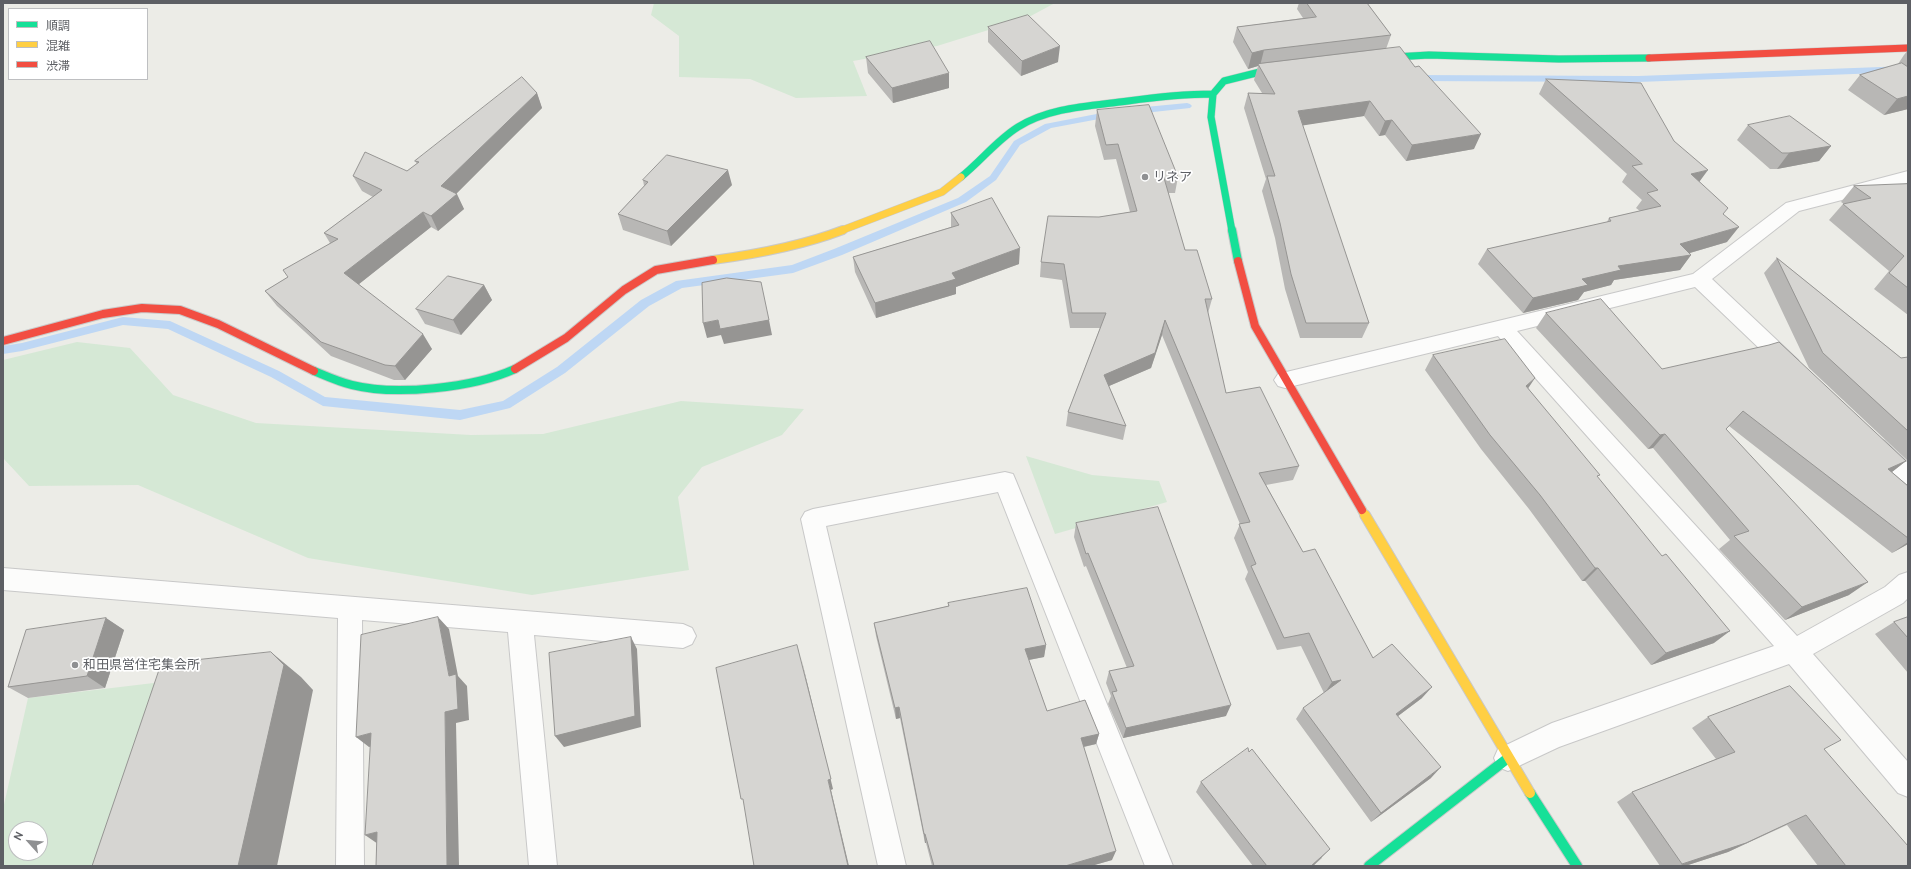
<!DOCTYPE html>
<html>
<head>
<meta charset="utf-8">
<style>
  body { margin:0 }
  #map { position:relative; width:1911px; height:869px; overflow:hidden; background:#ecece7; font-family:Cabin,"Noto Sans JP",sans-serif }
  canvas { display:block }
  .frame { position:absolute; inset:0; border:4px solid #5d5f64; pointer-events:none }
  .legend { position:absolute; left:8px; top:8px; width:140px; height:72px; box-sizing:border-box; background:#fff; border:1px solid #bebfc1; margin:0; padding:5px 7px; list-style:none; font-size:12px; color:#5d5f64 }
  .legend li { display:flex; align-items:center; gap:8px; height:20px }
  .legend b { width:20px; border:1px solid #bebfc1 }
  .north { position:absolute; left:8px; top:821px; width:40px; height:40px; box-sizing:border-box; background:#fff; border:1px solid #bebfc1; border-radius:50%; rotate:297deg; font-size:11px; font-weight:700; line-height:16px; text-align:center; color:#5d5f64 }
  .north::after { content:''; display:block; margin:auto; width:14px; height:18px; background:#8f9092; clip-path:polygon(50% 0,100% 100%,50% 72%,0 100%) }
</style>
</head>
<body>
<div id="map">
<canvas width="1911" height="869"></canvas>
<div class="frame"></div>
<ul class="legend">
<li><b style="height:5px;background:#16e098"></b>順調</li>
<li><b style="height:5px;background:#ffcf43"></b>混雑</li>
<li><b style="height:5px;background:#f24e42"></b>渋滞</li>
</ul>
<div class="north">N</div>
</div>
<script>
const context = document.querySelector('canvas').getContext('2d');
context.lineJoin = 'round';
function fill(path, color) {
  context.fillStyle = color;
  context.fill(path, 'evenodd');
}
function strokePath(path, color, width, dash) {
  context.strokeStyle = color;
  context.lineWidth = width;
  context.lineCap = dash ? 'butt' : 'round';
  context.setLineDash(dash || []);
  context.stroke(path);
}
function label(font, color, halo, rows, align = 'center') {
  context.font = font + ' Cabin,"Noto Sans JP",sans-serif';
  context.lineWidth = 3.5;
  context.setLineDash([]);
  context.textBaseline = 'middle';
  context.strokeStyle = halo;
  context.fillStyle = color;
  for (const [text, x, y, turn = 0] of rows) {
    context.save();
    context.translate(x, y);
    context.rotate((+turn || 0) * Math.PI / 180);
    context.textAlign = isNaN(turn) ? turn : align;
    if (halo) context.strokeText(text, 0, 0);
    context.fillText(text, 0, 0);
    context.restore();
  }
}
fill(new Path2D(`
  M 654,3 L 1055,3 L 1027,18 L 937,46 L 853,61 L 867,96 L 796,98 L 750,79 L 679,77 L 679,36 L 651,15 Z
  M 77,342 L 130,348 L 173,395 L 256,423 L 471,435 L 543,434 L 681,401 L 804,409 L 782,435 L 702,467 L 678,497 L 689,570 L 532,595 L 308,558 L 138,485 L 29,486 L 3,458 L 3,360 Z
  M 1026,456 L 1092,475 L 1159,481 L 1167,502 L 1055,534 Z
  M 162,682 L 111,866 L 3,866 L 3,809 L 28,698 ZM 16,829 L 40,829 L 40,853 L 16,853 Z`), '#d5e8d5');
fill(new Path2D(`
  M 1908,66 L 1908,72 L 1638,82 L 1412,81 L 1408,78 L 1412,75 L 1638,76 Z
  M 1187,103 L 1190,104 L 1192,106 L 1190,108 L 1135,114 L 1130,111 L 1135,108 Z
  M 1112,111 L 1117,114 L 1115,116 L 1051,128 L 1020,145 L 996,180 L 966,202 L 842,255 L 793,273 L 682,288 L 649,306 L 565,373 L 510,408 L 460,420 L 323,406 L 271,377 L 168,329 L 123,325 L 22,351 L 3,354 L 3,346 L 22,343 L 123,317 L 170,321 L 279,371 L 325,397 L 460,410 L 503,401 L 557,367 L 641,300 L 676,281 L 792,265 L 834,249 L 958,198 L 990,176 L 1014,141 L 1045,124 Z`), '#bed7f4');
const street = new Path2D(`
  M 1908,171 L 1908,183 L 1799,211 L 1712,279 L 1798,360 L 1801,366 L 1798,372 L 1791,374 L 1784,372 L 1695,287 L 1517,331 L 1797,636 L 1885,587 L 1899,575 L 1908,572 L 1908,598 L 1903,603 L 1813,654 L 1908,762 L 1908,797 L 1898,793 L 1789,664 L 1559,747 L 1508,771 L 1498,767 L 1494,758 L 1498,749 L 1552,723 L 1774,646 L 1498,336 L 1285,388 L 1278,386 L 1274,380 L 1278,374 L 1693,274 L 1786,203 Z
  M 1877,438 L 1885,441 L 1908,463 L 1908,486 L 1900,484 L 1869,453 L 1866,447 L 1869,441 Z
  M 1005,472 L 1013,474 L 1016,481 L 1173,866 L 1145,866 L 998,492 L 826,526 L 906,866 L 878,866 L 801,519 L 805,512 L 813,509 Z
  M 3,568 L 683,624 L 692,628 L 696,636 L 692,644 L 683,648 L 534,635 L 557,866 L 529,866 L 508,632 L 362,620 L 364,866 L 336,866 L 338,618 L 3,590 Z`);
const fastFar2 = new Path2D(`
  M 1377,58 L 1429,55 L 1559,59 L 1649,58
  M 961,177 C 981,161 997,140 1018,127 C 1050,107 1091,106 1128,101 C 1156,97 1184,94 1213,94
  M 1232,231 L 1211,117 L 1213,94 L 1224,81 L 1260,72 L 1285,69`);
const fastFar1 = new Path2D(`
  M 1232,230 L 1238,261
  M 314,371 C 326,376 339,382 352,385 C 396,396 473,388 515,369`);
const fast = new Path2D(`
  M 1530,793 L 1577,866
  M 1369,866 L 1508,758`);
const slowFar2 = new Path2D(`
  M 840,231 L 942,192 L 961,177`);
const slowFar1 = new Path2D(`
  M 713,260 C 758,254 801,246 843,230
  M 1362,510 L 1365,516`);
const slow = new Path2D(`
  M 1365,515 L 1530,793`);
const jamFar1 = new Path2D(`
  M 1649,58 L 1908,48`);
const jam = new Path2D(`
  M 1238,261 L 1255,326 L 1362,510
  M 3,341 L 103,314 L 142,308 L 180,310 L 218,324 L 314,371
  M 515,369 L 566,338 L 624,290 L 656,270 L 713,260`);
strokePath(street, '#c8c8c8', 2);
strokePath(fastFar2, '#c9c9c9', 8);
strokePath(fastFar1, '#c9c9c9', 10);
strokePath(fast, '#c9c9c9', 12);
strokePath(slowFar2, '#c9c9c9', 8);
strokePath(slowFar1, '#c9c9c9', 10);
strokePath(slow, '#c9c9c9', 12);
strokePath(jamFar1, '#c9c9c9', 8);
strokePath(jam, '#c9c9c9', 10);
fill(street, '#fcfcfb');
strokePath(fastFar2, '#16e098', 7);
strokePath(fastFar1, '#16e098', 8);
strokePath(fast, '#16e098', 10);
strokePath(slowFar2, '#ffcf43', 7);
strokePath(slowFar1, '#ffcf43', 8);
strokePath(slow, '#ffcf43', 10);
strokePath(jamFar1, '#f24e42', 7);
strokePath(jam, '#f24e42', 8);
fill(new Path2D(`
  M 1299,3 L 1367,3 L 1391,35 L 1386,49 L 1474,149 L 1406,161 L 1385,135 L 1379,136 L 1364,116 L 1302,125 L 1369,323 L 1362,338 L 1300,338 L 1285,289 L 1275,238 L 1262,191 L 1266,179 L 1244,108 L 1248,93 L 1262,93 L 1254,80 L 1258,66 L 1248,69 L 1233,42 L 1237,27 L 1303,18 L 1297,9 Z
  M 988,27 L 1058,62 L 1021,76 L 988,42 Z
  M 1908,50 L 1908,109 L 1884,115 L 1848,90 L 1860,75 L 1898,64 L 1904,55 Z
  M 866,57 L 949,88 L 893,103 L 868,73 Z
  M 1546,79 L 1674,141 L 1700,182 L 1723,214 L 1727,242 L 1690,253 L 1691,255 L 1680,270 L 1614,280 L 1611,285 L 1584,292 L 1578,300 L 1523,313 L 1478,264 L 1487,249 L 1607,222 L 1609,218 L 1640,211 L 1636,208 L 1642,200 L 1622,182 L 1627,174 L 1539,94 Z
  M 537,93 L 542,108 L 456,194 L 464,209 L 438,231 L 431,227 L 359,284 L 432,349 L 405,380 L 394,380 L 331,356 L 277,306 L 265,291 L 288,277 L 330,243 L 324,233 L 373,197 L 362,191 L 353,176 L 407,171 L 417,164 L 415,161 Z
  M 1097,110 L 1178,177 L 1175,193 L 1168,193 L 1185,250 L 1212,299 L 1208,313 L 1226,393 L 1299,466 L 1293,480 L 1266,485 L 1303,552 L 1373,658 L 1422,698 L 1398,716 L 1431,778 L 1371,822 L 1296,719 L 1303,708 L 1324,693 L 1301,646 L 1277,650 L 1245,579 L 1248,572 L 1234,538 L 1240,524 L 1162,335 L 1151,368 L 1109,386 L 1126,426 L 1123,440 L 1066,426 L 1068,412 L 1100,328 L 1070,328 L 1062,280 L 1040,277 L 1041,262 L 1099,217 L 1130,212 L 1116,159 L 1104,160 L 1095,126 Z
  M 1748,125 L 1831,146 L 1819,161 L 1777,169 L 1770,169 L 1737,140 Z
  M 643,180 L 732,185 L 671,246 L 623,230 L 618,214 L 644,186 Z
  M 1908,184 L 1908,315 L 1874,289 L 1889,271 L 1829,220 L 1843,204 L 1844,204 L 1841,202 L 1854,186 Z
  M 951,213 L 1019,264 L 956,287 L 956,294 L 876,318 L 855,272 L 853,257 L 951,227 Z
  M 1777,258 L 1901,358 L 1908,357 L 1908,461 L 1809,368 L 1764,273 Z
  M 484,285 L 492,300 L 461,335 L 425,324 L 416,309 Z
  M 1546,313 L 1662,369 L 1906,461 L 1892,472 L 1908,486 L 1908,544 L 1892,553 L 1729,426 L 1726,429 L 1849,595 L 1785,620 L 1719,549 L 1730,540 L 1653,448 L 1648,449 L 1536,328 Z
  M 1433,355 L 1528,388 L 1598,478 L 1714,643 L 1651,665 L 1585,581 L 1582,581 L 1529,509 L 1481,449 L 1425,370 Z
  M 1076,523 L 1226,716 L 1123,738 L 1108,704 L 1111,696 L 1106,683 L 1109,671 L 1127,668 L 1086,566 L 1084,567 L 1074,537 Z
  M 948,603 L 1046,645 L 1044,657 L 1029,660 L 1047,711 L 1099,734 L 1096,744 L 1084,747 L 1112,860 L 1091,866 L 932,866 L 926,843 L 925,843 L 900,718 L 896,719 L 876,636 L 874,623 L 948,606 Z
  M 1908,617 L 1908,673 L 1875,634 L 1894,622 Z
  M 106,618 L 124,630 L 105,688 L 28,698 L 8,687 Z
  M 1708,717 L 1824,749 L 1908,866 L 1818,866 L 1787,825 L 1728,852 L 1685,866 L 1660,866 L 1617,802 L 1632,792 L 1716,759 L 1692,728 Z
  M 1249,752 L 1322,858 L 1313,866 L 1253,866 L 1196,792 L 1201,782 Z`), '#b8b7b5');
fill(new Path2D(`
  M 1060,46 L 1058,62 L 1021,76 L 1022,61 Z
  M 1264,50 L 1260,66 L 1258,64 L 1258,66 L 1248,69 L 1252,53 Z
  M 949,73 L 949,88 L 893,103 L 892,88 Z
  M 537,93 L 542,108 L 453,197 L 457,194 L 464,209 L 438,231 L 431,216 L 441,186 Z
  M 1908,96 L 1908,109 L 1884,115 L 1897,99 Z
  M 1370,101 L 1364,116 L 1293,127 L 1298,111 Z
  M 1392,120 L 1385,135 L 1379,136 L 1385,121 Z
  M 1481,134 L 1474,149 L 1406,161 L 1412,145 Z
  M 1831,146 L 1819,161 L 1777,169 L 1789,153 Z
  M 728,170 L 732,185 L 671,246 L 667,231 Z
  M 1708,170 L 1697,185 L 1691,174 Z
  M 423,212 L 431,227 L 354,288 L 344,273 Z
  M 1739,227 L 1727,242 L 1676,257 L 1691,255 L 1680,270 L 1614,280 L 1611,285 L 1584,292 L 1578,300 L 1523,313 L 1533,298 L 1582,279 L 1680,244 Z
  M 1020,248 L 1019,264 L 956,287 L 956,294 L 876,318 L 875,303 L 952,273 Z
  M 484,285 L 492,300 L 461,335 L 453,320 Z
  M 718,320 L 769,320 L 772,335 L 724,344 L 721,335 L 707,338 L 703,323 Z
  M 1165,320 L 1162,335 L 1151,368 L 1102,389 L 1104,375 Z
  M 423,334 L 432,349 L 405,380 L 395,366 Z
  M 1535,378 L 1525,393 L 1526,386 Z
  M 1665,434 L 1653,448 L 1648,449 L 1660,435 Z
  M 1906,461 L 1888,475 L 1888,469 Z
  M 1908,542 L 1908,544 L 1892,553 Z
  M 1595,568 L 1598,568 L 1585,581 L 1582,581 Z
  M 1868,582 L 1849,595 L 1785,620 L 1802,607 Z
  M 438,617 L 449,629 L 458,676 L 467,686 L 469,720 L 456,723 L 459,866 L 447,866 L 445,712 L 449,676 Z
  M 106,618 L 124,630 L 105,688 L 87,676 Z
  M 1730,631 L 1714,643 L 1651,665 L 1666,653 Z
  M 631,637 L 637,649 L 641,727 L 564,747 L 555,736 Z
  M 1046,645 L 1044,657 L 1023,661 L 1025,649 Z
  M 271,652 L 301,677 L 313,690 L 277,866 L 238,866 Z
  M 801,657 L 833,789 L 831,790 L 849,866 L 848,866 L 828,780 Z
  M 1341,680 L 1324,694 L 1332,682 Z
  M 1432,687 L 1422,698 L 1386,725 L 1396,714 Z
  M 1231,705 L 1226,716 L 1123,738 L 1126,728 Z
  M 899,707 L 900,718 L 896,719 L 895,708 Z
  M 371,733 L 384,744 L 369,747 L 356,737 Z
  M 1099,734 L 1096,744 L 1078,748 L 1081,738 Z
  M 1441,767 L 1431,778 L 1371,822 L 1381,813 Z
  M 1806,815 L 1728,852 L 1685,866 L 1678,866 Z
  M 377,832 L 378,844 L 365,835 Z
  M 924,834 L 925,834 L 926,843 L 925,843 Z
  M 1330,849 L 1313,866 L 1311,866 Z
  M 1116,851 L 1112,860 L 1091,866 L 1065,866 Z`), '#969593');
const building = new Path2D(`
  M 1307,3 L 1367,3 L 1391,35 L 1264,50 L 1252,53 L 1237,27 L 1316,17 Z
  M 1028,15 L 1060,46 L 1022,61 L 988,27 Z
  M 930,41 L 949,73 L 892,88 L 866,57 Z
  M 1400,47 L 1415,67 L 1419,66 L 1481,134 L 1412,145 L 1392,120 L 1385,121 L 1370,101 L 1298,111 L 1369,323 L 1306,323 L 1291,274 L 1280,223 L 1267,176 L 1275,176 L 1248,93 L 1275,94 L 1258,64 Z
  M 1902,63 L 1908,67 L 1908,96 L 1897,99 L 1860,75 Z
  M 522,77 L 537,93 L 441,186 L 457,194 L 431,216 L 423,212 L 344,273 L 423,334 L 395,366 L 385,365 L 321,342 L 265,291 L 288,277 L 283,270 L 338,239 L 324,233 L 382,190 L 353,176 L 365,152 L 407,171 L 419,162 L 415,161 Z
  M 1546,79 L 1641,83 L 1674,141 L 1708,170 L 1691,174 L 1728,208 L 1723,214 L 1739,227 L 1680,244 L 1691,255 L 1618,266 L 1621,270 L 1582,279 L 1588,285 L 1533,298 L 1487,249 L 1611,221 L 1609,218 L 1661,206 L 1647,193 L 1658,190 L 1632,166 L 1642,164 Z
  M 1149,105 L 1178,177 L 1164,178 L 1185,250 L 1197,250 L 1212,299 L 1205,299 L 1226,393 L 1260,387 L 1299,466 L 1259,473 L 1303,552 L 1315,549 L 1373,658 L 1392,644 L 1432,687 L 1396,714 L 1441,767 L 1381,813 L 1303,708 L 1341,680 L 1332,682 L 1309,633 L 1284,638 L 1251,566 L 1256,564 L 1239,524 L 1250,522 L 1165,320 L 1155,353 L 1104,375 L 1126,426 L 1068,412 L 1106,313 L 1072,313 L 1064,264 L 1041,262 L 1048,216 L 1099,217 L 1137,211 L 1118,144 L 1106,145 L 1097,110 Z
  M 1790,116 L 1831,146 L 1789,153 L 1782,153 L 1748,125 Z
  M 667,155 L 728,170 L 667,231 L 618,214 L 648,182 L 643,180 Z
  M 1908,184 L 1908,288 L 1889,273 L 1904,256 L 1843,204 L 1871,198 L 1854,186 Z
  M 992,198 L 1020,248 L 952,273 L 956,279 L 875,303 L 853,257 L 959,225 L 951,213 Z
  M 1777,258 L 1901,358 L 1908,357 L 1908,431 L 1823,353 Z
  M 448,276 L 484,285 L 453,320 L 416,309 Z
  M 727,278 L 761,282 L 769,320 L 720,329 L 718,320 L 703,323 L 702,283 Z
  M 1601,299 L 1662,369 L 1769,345 L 1779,342 L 1906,461 L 1888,469 L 1908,486 L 1908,538 L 1743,411 L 1726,429 L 1868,582 L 1802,607 L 1734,536 L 1749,531 L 1665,434 L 1660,435 L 1546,313 Z
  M 1505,339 L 1535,378 L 1526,386 L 1600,475 L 1597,476 L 1662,556 L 1666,554 L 1730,631 L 1666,653 L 1598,568 L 1595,568 L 1540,495 L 1490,435 L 1433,355 Z
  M 1158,507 L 1231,705 L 1126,728 L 1112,692 L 1117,691 L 1109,671 L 1134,666 L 1088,553 L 1086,554 L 1076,523 Z
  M 1027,588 L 1046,645 L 1025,649 L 1047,711 L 1085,700 L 1099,734 L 1081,738 L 1116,851 L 1065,866 L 934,866 L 925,834 L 924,834 L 899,707 L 895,708 L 874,623 L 949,606 L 948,603 Z
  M 438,617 L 449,676 L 456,674 L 458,709 L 445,712 L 447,866 L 376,866 L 377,832 L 365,835 L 371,733 L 356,737 L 361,635 Z
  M 1908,617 L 1908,638 L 1894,622 Z
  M 106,618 L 87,676 L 8,687 L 26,630 Z
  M 631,637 L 635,716 L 555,736 L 549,653 Z
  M 797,645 L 831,779 L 828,780 L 848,866 L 754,866 L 743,799 L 741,799 L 716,668 Z
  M 271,652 L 284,665 L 238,866 L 92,866 L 161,664 Z
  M 1790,686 L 1841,740 L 1824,749 L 1908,846 L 1908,866 L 1846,866 L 1806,815 L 1746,843 L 1682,864 L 1632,792 L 1735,752 L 1708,717 Z
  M 1248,748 L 1249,752 L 1252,749 L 1330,849 L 1311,866 L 1267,866 L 1201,782 Z`);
fill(building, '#d6d5d2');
strokePath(building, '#969593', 1);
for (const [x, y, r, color] of [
  [1145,177,4,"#8f9092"],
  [75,665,4,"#8f9092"]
]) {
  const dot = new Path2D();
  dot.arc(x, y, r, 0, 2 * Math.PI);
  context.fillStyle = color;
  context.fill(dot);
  strokePath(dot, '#fff', 1.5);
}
label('13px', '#5d5f64', '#fff', [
  ["リネア",1153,177],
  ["和田県営住宅集会所",83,665]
], 'left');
</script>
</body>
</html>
